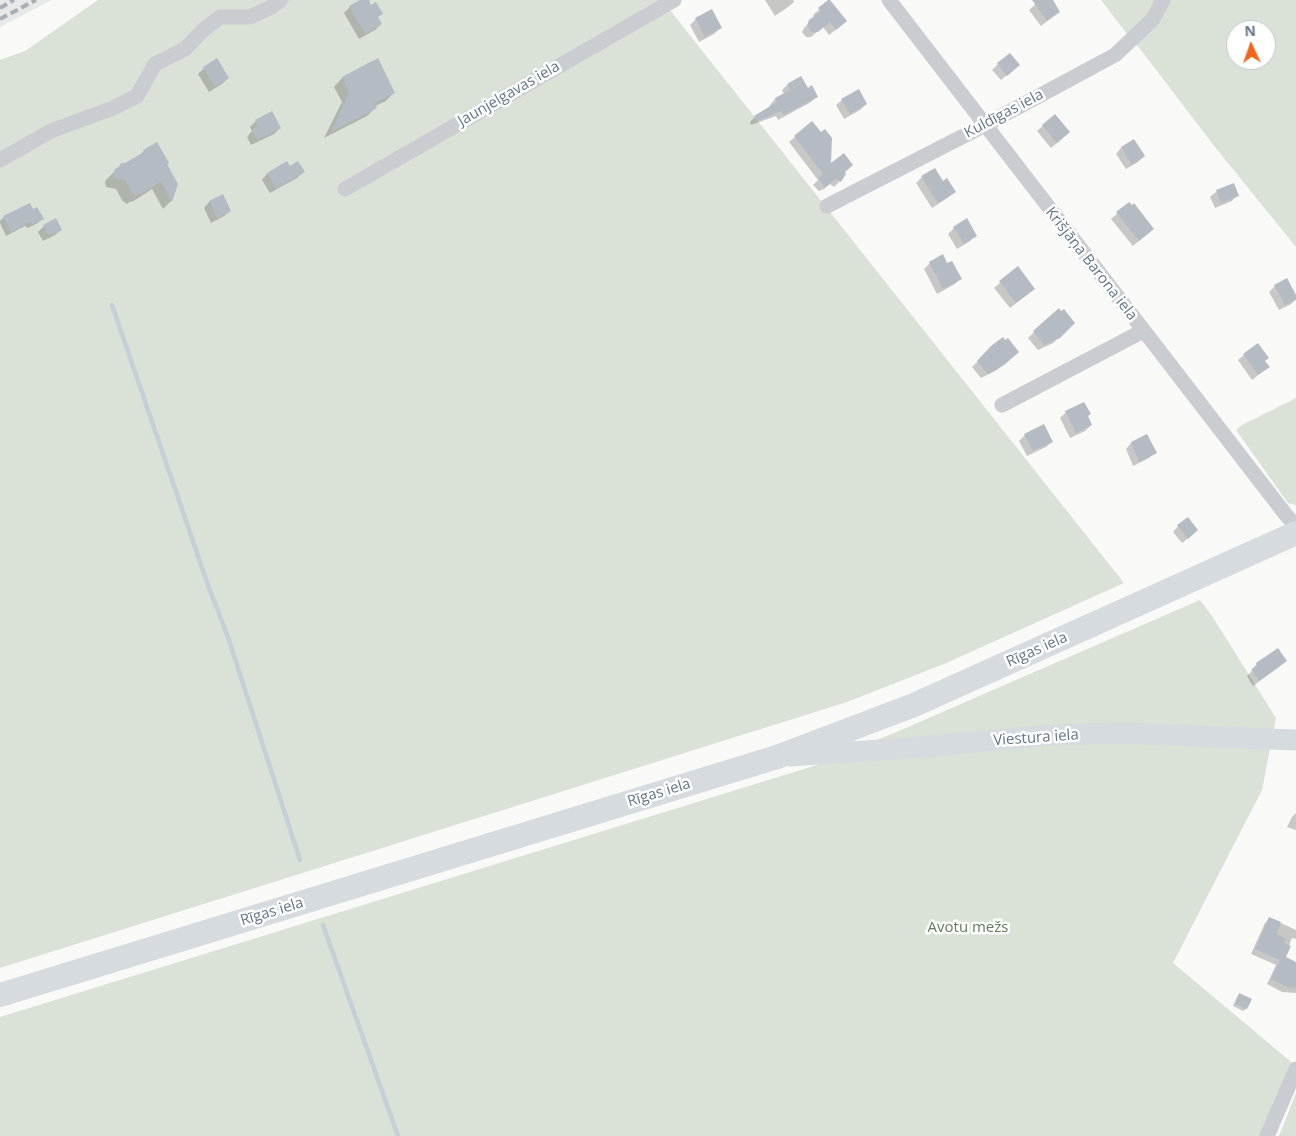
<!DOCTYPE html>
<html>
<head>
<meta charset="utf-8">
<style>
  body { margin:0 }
  #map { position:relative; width:1296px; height:1136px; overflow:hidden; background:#f9f9f7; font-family:"Open Sans",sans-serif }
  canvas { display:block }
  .north { position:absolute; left:1226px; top:20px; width:50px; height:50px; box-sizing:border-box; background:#fff; border:1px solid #c1c8d1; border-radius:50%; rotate:357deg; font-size:14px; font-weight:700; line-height:20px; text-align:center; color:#65768b }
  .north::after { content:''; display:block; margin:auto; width:18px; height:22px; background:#f4651c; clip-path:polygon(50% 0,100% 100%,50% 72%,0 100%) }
</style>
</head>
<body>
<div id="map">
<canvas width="1296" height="1136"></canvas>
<div class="north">N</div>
</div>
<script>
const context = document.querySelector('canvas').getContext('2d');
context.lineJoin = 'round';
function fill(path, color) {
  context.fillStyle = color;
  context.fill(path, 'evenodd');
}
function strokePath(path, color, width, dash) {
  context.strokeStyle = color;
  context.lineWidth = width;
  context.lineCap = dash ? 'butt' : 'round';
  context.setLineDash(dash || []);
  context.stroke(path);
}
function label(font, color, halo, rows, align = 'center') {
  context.font = font + ' "Open Sans",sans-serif';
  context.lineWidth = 5;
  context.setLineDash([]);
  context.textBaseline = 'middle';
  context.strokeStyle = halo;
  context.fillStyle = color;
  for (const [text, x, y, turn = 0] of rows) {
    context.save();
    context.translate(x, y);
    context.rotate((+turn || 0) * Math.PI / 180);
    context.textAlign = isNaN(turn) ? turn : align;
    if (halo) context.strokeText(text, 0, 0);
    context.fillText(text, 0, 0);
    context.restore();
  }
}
fill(new Path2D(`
  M 1,0 L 52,0 L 0,27 L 0,1 Z`), '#e7e8e8');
fill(new Path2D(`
  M 98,0 L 662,0 L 1124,583 L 944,664 L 847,702 L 0,968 L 0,60 L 25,51 Z
  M 1101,0 L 1296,0 L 1296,247 L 1215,147 L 1141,50 L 1127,34 ZM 1236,30 L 1266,30 L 1266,60 L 1236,60 Z
  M 1296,398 L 1296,505 L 1295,505 L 1288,503 L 1236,430 L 1242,425 Z
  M 1200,600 L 1212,616 L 1276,718 L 1262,790 L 1173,963 L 1296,1066 L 1267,1136 L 0,1136 L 0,1017 L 817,765 L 908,727 Z
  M 1296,1093 L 1296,1136 L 1279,1136 Z`), '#dae2d7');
fill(new Path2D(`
  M 362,0 L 367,0 L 381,24 L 375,30 L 359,39 L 344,13 L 350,7 Z
  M 765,0 L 793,0 L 794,2 L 788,7 L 775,16 Z
  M 1040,0 L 1051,0 L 1059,12 L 1041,26 L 1029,10 Z
  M 829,1 L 839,27 L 829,35 L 823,27 L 811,37 L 806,37 L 802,32 L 804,28 L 815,17 L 813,15 Z
  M 696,19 L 720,28 L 714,34 L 699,42 L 690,25 Z
  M 377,60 L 394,92 L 386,101 L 375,106 L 375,108 L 367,116 L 324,138 L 342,102 L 334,87 L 342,78 Z
  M 998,64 L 1012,71 L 1001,80 L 992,70 Z
  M 204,68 L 228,78 L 222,84 L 209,92 L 198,74 Z
  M 787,85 L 807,89 L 816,97 L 811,102 L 778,120 L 776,116 L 751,125 L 750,122 L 755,117 L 771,107 L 770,105 L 775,99 L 784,94 L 782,90 Z
  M 842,100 L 866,104 L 860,110 L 844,119 L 836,105 Z
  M 1055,115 L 1063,138 L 1051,148 L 1037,131 Z
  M 256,121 L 280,128 L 274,134 L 251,145 L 247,137 L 252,131 L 250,127 Z
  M 795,137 L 830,166 L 844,172 L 840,181 L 834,187 L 830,184 L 824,189 L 819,191 L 813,185 L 818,180 L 789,142 Z
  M 1134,141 L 1144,156 L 1138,162 L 1126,169 L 1116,154 L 1121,148 Z
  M 144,151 L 166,164 L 177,184 L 171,201 L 163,209 L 152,189 L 132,202 L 132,201 L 126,204 L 124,201 L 123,202 L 116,189 L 106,187 L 105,182 L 106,180 L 122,164 L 126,165 L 137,158 Z
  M 286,163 L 289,167 L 303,172 L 297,178 L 270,193 L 262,180 L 267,174 Z
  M 922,177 L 942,182 L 954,192 L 949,197 L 932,208 L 916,183 Z
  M 1233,185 L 1237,195 L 1232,201 L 1215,208 L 1210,197 L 1216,192 Z
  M 222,196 L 230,211 L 224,216 L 211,223 L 204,208 L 209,202 Z
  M 1129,204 L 1147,234 L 1133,246 L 1111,219 Z
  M 33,211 L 42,219 L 38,223 L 28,228 L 25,226 L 6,236 L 0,223 L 0,221 L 4,217 Z
  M 44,226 L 61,230 L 55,235 L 43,241 L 38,232 Z
  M 954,228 L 976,235 L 970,241 L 957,249 L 948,234 Z
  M 930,263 L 947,265 L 960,279 L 955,284 L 937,294 L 924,269 Z
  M 1017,268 L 1028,294 L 1010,308 L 994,288 Z
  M 1275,286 L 1296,298 L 1296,299 L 1291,304 L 1279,310 L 1269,292 Z
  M 1061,313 L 1073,323 L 1053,343 L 1038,350 L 1028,338 L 1034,332 Z
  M 992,347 L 1011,358 L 997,370 L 981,378 L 972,367 Z
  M 1244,355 L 1264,361 L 1268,367 L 1252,380 L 1238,360 Z
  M 1084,403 L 1087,417 L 1091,425 L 1085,431 L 1070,438 L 1060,418 L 1066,412 Z
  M 1025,435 L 1052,442 L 1046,447 L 1027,456 L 1019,441 Z
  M 1146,436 L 1155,453 L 1149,458 L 1133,466 L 1126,449 L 1131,443 Z
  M 1178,526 L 1191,536 L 1182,543 L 1173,532 Z
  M 1285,661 L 1279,667 L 1253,686 L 1247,676 L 1252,671 L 1251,670 L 1257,664 Z
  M 1296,813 L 1296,830 L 1287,827 L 1292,817 Z
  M 1270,918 L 1296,930 L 1296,939 L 1292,938 L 1284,958 L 1296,963 L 1296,993 L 1282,992 L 1267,984 L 1276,965 L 1251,954 L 1265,923 Z
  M 1239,995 L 1250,999 L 1246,1009 L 1243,1011 L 1233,1006 L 1237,997 Z`), '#0003');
strokePath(new Path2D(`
  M 112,305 L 208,585 L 228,637 L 300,860
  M 323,925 L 398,1136`), '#c5cfd5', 4.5);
fill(new Path2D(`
  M 360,0 L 369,0 L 371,5 L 376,2 L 383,14 L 378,17 L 382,24 L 365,34 L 349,6 Z
  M 828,0 L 830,0 L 847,21 L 836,30 L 830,22 L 818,32 L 812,32 L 807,26 L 809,20 L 821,11 L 818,8 Z
  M 1032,0 L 1053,0 L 1060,12 L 1047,21 Z
  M 712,9 L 722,28 L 705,37 L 695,18 Z
  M 1010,53 L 1020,65 L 1007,76 L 997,63 Z
  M 217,58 L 229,78 L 215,87 L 203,67 Z
  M 378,58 L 395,93 L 374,104 L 377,108 L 331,132 L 349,93 L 342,77 Z
  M 801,76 L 808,88 L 812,85 L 818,97 L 783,115 L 782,111 L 757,121 L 754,116 L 777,102 L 775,98 L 790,90 L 787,84 Z
  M 859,89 L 867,104 L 850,114 L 841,99 Z
  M 272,111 L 281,128 L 257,140 L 252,130 L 258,126 L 255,120 Z
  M 1055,114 L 1070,132 L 1057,143 L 1042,125 Z
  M 812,121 L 821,132 L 825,129 L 832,138 L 831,163 L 844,153 L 853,165 L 845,172 L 846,174 L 841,182 L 836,179 L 830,183 L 830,184 L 830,183 L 825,187 L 818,178 L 823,174 L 794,136 Z
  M 1134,139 L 1145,156 L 1132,165 L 1121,147 Z
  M 157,142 L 169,163 L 167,164 L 178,184 L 172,202 L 161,181 L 141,194 L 141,193 L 135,196 L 133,193 L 132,194 L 125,180 L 117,179 L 114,178 L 113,175 L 115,169 L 119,167 L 121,163 L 125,163 L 144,152 L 143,150 Z
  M 287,161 L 290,166 L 298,161 L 305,172 L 276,189 L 267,173 Z
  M 935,168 L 943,181 L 947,178 L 956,192 L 938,203 L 921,176 Z
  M 1234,183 L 1239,196 L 1221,203 L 1216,190 Z
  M 223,194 L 231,211 L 217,218 L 209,201 Z
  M 1129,202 L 1132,205 L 1134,203 L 1154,229 L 1139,241 L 1116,212 Z
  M 30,203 L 33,209 L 37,207 L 44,219 L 33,224 L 30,222 L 11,232 L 3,216 Z
  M 56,218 L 62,230 L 49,236 L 43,225 Z
  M 967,218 L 977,236 L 964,244 L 953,227 Z
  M 943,254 L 947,263 L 952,261 L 962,279 L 943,289 L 929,262 Z
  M 1018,266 L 1035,289 L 1016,303 L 999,281 Z
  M 1287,278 L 1296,295 L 1296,300 L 1285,305 L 1274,285 Z
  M 1059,308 L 1061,311 L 1064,309 L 1075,323 L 1060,338 L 1044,345 L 1033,331 Z
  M 1003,337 L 1005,340 L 1008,338 L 1019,352 L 1004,365 L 988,374 L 977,361 L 991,346 Z
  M 1258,343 L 1269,358 L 1265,361 L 1270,367 L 1258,375 L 1243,354 Z
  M 1084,402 L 1091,414 L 1088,416 L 1092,425 L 1076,433 L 1065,411 Z
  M 1044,424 L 1053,442 L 1033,451 L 1024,434 Z
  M 1147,434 L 1157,453 L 1139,462 L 1131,442 Z
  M 1188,517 L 1198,530 L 1188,539 L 1177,525 Z
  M 1278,648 L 1287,661 L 1259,681 L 1252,670 L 1257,665 L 1256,663 Z
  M 1269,917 L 1281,922 L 1277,934 L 1286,939 L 1284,943 L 1291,946 L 1286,957 L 1296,962 L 1296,988 L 1287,987 L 1271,979 L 1280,960 L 1255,949 Z
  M 1239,993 L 1252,999 L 1247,1009 L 1235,1004 Z`), '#b4bbc2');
strokePath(new Path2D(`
  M 889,0 L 1286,515 L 1296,526
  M 0,160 L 51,131 L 113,108 L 137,96 L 155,64 L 185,49 L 203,30 L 220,17 L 250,17 L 271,7 L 281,0
  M 345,189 L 674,0
  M 827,206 L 985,125 L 1115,55 L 1153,19 L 1163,0
  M 1002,405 L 1143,331
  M 1267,1136 L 1296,1069`), '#c9ccd1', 15);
strokePath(new Path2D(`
  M 790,756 L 910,748 L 1051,735 L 1120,733 L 1296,740`), '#d6dbe0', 21);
strokePath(new Path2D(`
  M 0,995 L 777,757 L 914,705 L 1296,533`), '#d6dbe0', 24);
strokePath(new Path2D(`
  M 0,8 L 14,0
  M 0,19 L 36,0`), '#a8aeb5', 4, [8, 4]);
label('15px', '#65768b', '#fff', [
  ["Jaunjelgavas iela",509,94,-30],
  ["Kuldīgas iela",1004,114,-28],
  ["Krišjāņa Barona iela",1091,264,52],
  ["Rīgas iela",1037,650,-24],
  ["Viestura iela",1036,738,-4],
  ["Rīgas iela",659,793,-17],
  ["Rīgas iela",272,912,-17]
]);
label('15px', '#647b61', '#fff', [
  ["Avotu mežs",968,928]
]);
</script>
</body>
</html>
